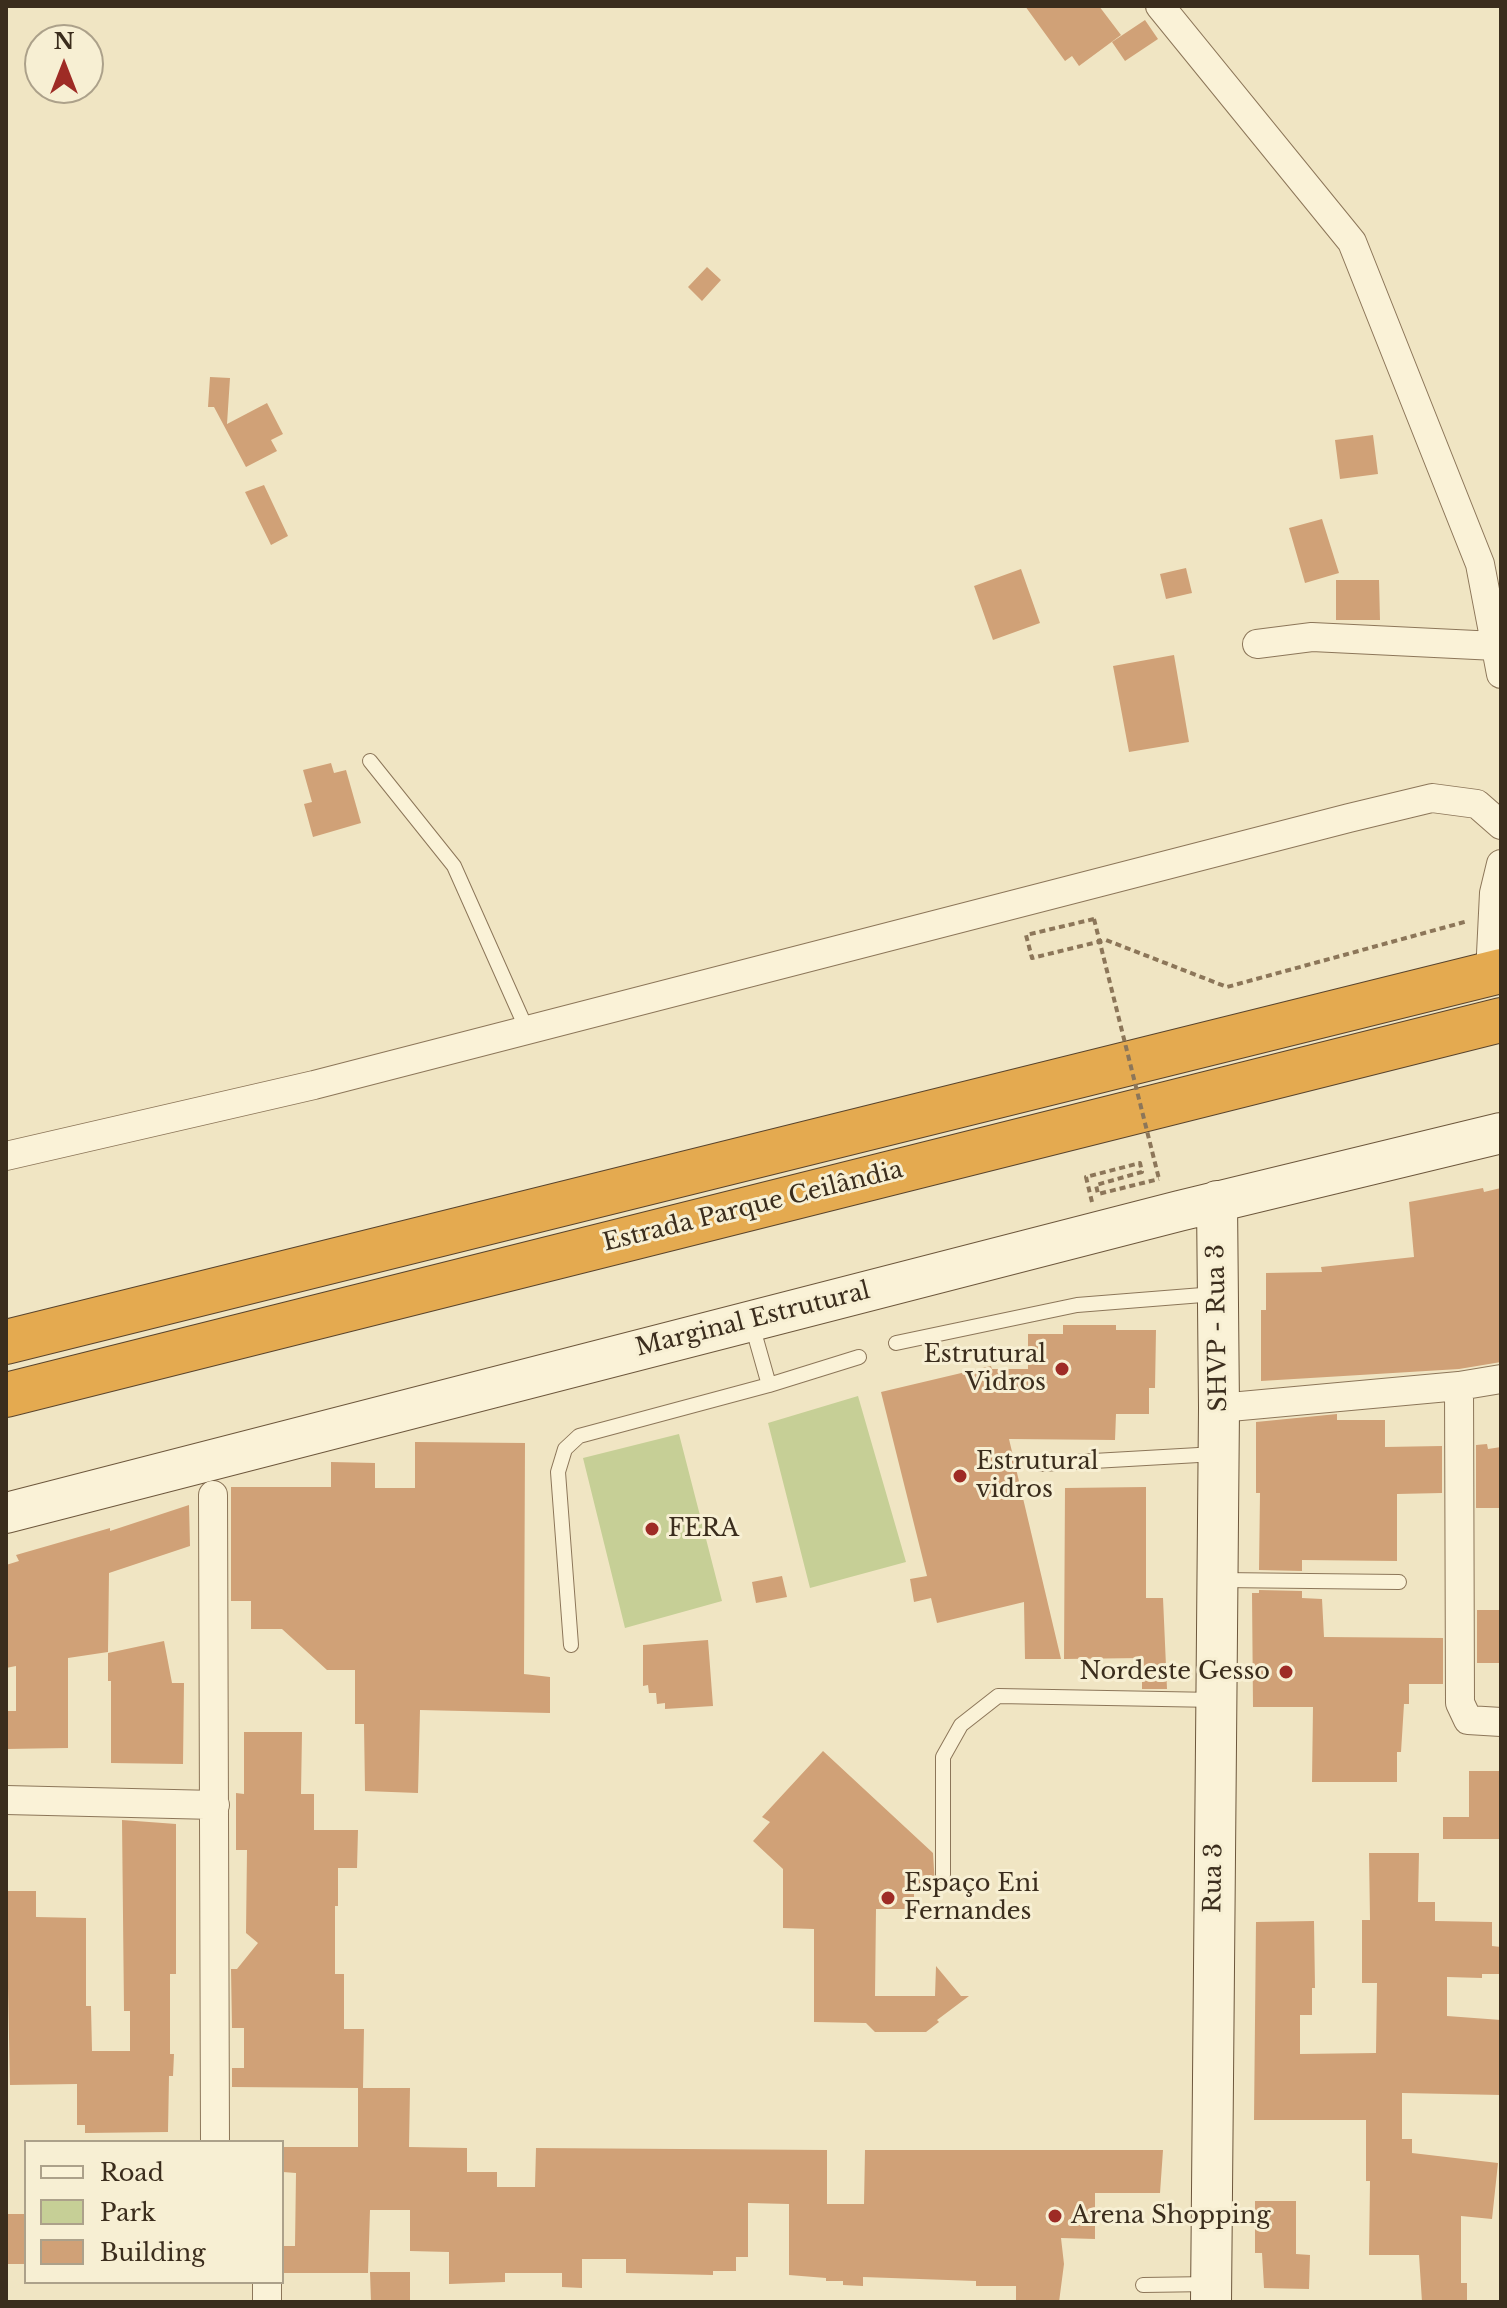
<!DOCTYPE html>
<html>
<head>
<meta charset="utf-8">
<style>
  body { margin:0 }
  #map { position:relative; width:1507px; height:2308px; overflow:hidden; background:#f0e5c3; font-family:"Libre Baskerville",serif }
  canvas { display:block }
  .frame { position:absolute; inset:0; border:8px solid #3b2d1d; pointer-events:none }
  .legend { position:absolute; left:24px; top:2140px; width:260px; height:144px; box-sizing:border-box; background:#f7efd3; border:2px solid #aca18a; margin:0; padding:10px 14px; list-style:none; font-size:24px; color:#3b2d1d }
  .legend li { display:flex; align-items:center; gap:16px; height:40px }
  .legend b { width:40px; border:2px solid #aca18a }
  .north { position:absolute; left:24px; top:24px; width:80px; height:80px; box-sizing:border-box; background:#f7efd3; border:2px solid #aca18a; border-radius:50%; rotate:0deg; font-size:22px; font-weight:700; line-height:32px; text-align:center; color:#3b2d1d }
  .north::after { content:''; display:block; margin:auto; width:28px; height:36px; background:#9e2b25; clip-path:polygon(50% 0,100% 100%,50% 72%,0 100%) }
</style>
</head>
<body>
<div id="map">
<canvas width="1507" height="2308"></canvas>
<div class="frame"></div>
<ul class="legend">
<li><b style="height:10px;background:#faf2d7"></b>Road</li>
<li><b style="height:22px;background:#c6cf96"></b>Park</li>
<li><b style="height:22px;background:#d0a177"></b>Building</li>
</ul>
<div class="north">N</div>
</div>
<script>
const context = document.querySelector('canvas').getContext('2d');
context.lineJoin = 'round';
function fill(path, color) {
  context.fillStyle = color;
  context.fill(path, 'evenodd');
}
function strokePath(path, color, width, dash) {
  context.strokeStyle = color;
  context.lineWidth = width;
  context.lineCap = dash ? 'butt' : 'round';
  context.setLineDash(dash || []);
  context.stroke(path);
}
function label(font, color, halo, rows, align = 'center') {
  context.font = font + ' "Libre Baskerville",serif';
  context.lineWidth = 6;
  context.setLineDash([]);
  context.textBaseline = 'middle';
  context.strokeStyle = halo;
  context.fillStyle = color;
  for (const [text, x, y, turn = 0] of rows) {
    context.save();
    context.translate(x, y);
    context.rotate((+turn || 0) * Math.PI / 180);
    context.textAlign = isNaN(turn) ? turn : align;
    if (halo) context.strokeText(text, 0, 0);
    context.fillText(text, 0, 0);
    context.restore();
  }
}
fill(new Path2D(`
  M 858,1396 L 906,1562 L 810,1588 L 768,1423 Z
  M 679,1434 L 722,1601 L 625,1628 L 583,1458 Z`), '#c6cf96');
fill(new Path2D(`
  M 1025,6 L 1099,6 L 1121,35 L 1079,66 L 1072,56 L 1065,61 Z
  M 1145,20 L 1158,39 L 1125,61 L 1112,42 Z
  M 707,267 L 721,280 L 702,301 L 688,287 Z
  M 210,377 L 230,378 L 227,424 L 267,403 L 283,434 L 271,440 L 277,451 L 246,467 L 214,407 L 208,407 Z
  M 1373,435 L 1378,474 L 1340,479 L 1335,440 Z
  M 264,485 L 288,536 L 271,545 L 245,492 Z
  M 1322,519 L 1339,573 L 1305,583 L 1289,528 Z
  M 1186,568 L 1192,593 L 1166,599 L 1160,574 Z
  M 1021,569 L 1040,623 L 993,640 L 974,586 Z
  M 1336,580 L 1379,580 L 1380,620 L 1336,620 Z
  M 1174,655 L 1189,742 L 1129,752 L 1113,666 Z
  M 331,763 L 334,773 L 346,770 L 361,823 L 313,837 L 304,804 L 312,802 L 303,770 Z
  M 1483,1188 L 1484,1192 L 1501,1188 L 1501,1362 L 1459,1369 L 1261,1381 L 1261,1310 L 1266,1310 L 1266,1273 L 1322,1272 L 1321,1267 L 1414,1257 L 1409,1202 Z
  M 1063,1325 L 1116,1325 L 1116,1330 L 1156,1330 L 1155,1388 L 1149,1388 L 1149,1414 L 1116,1414 L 1115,1440 L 1009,1439 L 1061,1659 L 1025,1659 L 1024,1602 L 937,1623 L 931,1598 L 914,1602 L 910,1579 L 927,1576 L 881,1392 L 991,1366 L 992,1369 L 1028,1369 L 1028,1334 L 1063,1334 Z
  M 1337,1414 L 1337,1420 L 1385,1420 L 1385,1447 L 1442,1446 L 1442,1493 L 1397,1494 L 1397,1561 L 1302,1560 L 1302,1571 L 1259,1570 L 1260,1493 L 1256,1493 L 1256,1422 Z
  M 415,1442 L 525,1443 L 524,1674 L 550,1677 L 550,1713 L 420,1710 L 418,1793 L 365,1791 L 364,1724 L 355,1724 L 355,1670 L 327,1670 L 282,1629 L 251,1629 L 251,1601 L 231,1601 L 231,1487 L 331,1487 L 331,1462 L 375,1463 L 375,1488 L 415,1488 Z
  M 1487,1444 L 1488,1449 L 1501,1447 L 1501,1508 L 1476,1508 L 1476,1445 Z
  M 1146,1487 L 1146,1598 L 1163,1598 L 1167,1689 L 1142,1689 L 1142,1658 L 1064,1659 L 1065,1488 Z
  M 189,1505 L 190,1546 L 109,1573 L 108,1652 L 68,1658 L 68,1748 L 6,1749 L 6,1711 L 16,1711 L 16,1666 L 6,1668 L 6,1565 L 19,1561 L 16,1555 L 110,1528 L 110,1531 Z
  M 782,1576 L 787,1597 L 756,1603 L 752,1582 Z
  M 1259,1590 L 1302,1591 L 1302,1598 L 1322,1599 L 1324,1637 L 1443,1638 L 1443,1684 L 1409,1684 L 1409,1704 L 1404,1704 L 1401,1752 L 1397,1752 L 1397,1782 L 1312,1782 L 1313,1707 L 1253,1707 L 1252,1593 L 1259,1593 Z
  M 1477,1610 L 1501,1610 L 1501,1663 L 1477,1663 Z
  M 708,1640 L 713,1706 L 665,1709 L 665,1703 L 657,1704 L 656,1693 L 649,1693 L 648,1685 L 643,1686 L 643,1645 Z
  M 164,1641 L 172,1683 L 184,1683 L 183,1764 L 111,1763 L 111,1681 L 108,1681 L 108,1653 Z
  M 244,1732 L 302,1732 L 301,1794 L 314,1794 L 314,1830 L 358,1830 L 357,1868 L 338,1868 L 338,1906 L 335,1906 L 335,1974 L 344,1974 L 344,2029 L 364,2029 L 363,2088 L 410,2088 L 409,2147 L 467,2148 L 467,2172 L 497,2172 L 497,2187 L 535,2187 L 536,2148 L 827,2150 L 827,2204 L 864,2204 L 865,2150 L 1163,2150 L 1160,2193 L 1095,2193 L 1095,2239 L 1061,2238 L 1064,2264 L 1059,2302 L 1016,2302 L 1016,2286 L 976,2286 L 976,2281 L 863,2277 L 863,2286 L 843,2285 L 843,2281 L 826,2281 L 826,2278 L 789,2275 L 789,2204 L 748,2203 L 748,2257 L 736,2257 L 736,2271 L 713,2271 L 713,2275 L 626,2273 L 626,2259 L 582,2259 L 582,2288 L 562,2287 L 562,2273 L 505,2273 L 505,2282 L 449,2284 L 449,2252 L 410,2251 L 410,2210 L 370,2210 L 368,2273 L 283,2273 L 283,2246 L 295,2246 L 296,2173 L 283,2172 L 283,2147 L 358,2147 L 358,2088 L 232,2087 L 232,2068 L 244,2068 L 244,2028 L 232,2028 L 231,1969 L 237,1969 L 258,1943 L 246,1933 L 247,1850 L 236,1850 L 236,1793 L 244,1794 Z
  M 823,1751 L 933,1853 L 935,1886 L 914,1886 L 914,1909 L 876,1909 L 875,1996 L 935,1996 L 936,1966 L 961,1996 L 969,1996 L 937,2020 L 939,2022 L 926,2032 L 875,2032 L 866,2023 L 814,2022 L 814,1929 L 783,1928 L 783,1869 L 753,1841 L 770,1822 L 762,1817 Z
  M 1469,1771 L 1501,1771 L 1501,1839 L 1443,1839 L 1443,1817 L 1469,1817 Z
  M 122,1820 L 176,1824 L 176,1974 L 170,1974 L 170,2054 L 174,2054 L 173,2076 L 169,2076 L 168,2132 L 85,2133 L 85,2125 L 77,2125 L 77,2084 L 10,2085 L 6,1891 L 36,1891 L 36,1917 L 86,1918 L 86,2006 L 91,2006 L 92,2051 L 130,2051 L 130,2011 L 124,2011 Z
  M 1369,1853 L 1419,1853 L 1418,1902 L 1435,1902 L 1435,1921 L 1492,1922 L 1492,1946 L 1501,1947 L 1501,1974 L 1482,1974 L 1482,1978 L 1447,1977 L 1447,2016 L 1501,2020 L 1501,2095 L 1402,2093 L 1402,2139 L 1412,2139 L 1412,2153 L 1498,2163 L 1492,2219 L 1461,2216 L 1461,2283 L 1467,2283 L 1467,2302 L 1422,2302 L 1419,2255 L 1369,2255 L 1370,2181 L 1366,2181 L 1366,2120 L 1254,2120 L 1256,1922 L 1314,1921 L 1315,1988 L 1312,1988 L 1312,2015 L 1300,2015 L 1300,2054 L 1376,2053 L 1377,1983 L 1362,1983 L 1362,1920 L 1370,1920 Z
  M 1255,2201 L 1296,2201 L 1296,2254 L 1310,2255 L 1309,2289 L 1264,2288 L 1262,2253 L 1255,2253 Z
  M 6,2214 L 26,2214 L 26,2264 L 6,2264 Z
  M 370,2272 L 410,2272 L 410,2302 L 371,2302 Z`), '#d0a177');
const service = new Path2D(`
  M 370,761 L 454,866 L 527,1030
  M 896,1343 L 1077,1305 L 1215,1294
  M 769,1385 L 859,1357
  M 1041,1464 L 1216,1454
  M 1221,1580 L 1399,1582
  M 571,1645 L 558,1472 L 565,1449 L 579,1436 L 769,1385 L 752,1325
  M 943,1875 L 943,1757 L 961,1725 L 998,1696 L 1216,1700
  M 1143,2285 L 1210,2284`);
const minor = new Path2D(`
  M 1160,6 L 1352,242 L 1480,564 L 1501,674
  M 1257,644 L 1312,637 L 1496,646
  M 1490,974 L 1494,893 L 1501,864
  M 6,1156 L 314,1085 L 1349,818 L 1432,798 L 1477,804 L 1501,825
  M 1459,1386 L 1460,1703 L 1468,1720 L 1501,1722
  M 1219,1408 L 1459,1386 L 1501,1379
  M 213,1495 L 215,2141
  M 6,1800 L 215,1805
  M 267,2302 L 267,2282`);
const secondary = new Path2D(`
  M 6,1513 L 1179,1211 L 1501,1133
  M 1211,2302 L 1219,1408 L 1217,1201`);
const motorway = new Path2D(`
  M 6,1342 L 1501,971
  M 6,1395 L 1501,1020`);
strokePath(service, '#8c7659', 16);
strokePath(minor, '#8c7659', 30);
strokePath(secondary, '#6d573c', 42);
strokePath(motorway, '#59442d', 46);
strokePath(new Path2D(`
  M 1094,919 L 1026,935 L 1032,958 L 1106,940 L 1227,987 L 1468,921
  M 1092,1202 L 1086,1177 L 1140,1163 L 1142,1172 L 1096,1185 L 1098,1194 L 1159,1179`), '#8c7659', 4, [6, 4]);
strokePath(service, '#faf2d7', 14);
strokePath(minor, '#faf2d7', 28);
strokePath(secondary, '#faf2d7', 40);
strokePath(motorway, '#e4aa50', 44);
strokePath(new Path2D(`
  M 1094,919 L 1159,1179`), '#8c7659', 4, [6, 4]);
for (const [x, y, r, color] of [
  [1062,1369,8,"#9e2b25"],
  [960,1476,8,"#9e2b25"],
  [652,1529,8,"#9e2b25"],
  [1286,1672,8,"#9e2b25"],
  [888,1898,8,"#9e2b25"],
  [1055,2216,8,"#9e2b25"]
]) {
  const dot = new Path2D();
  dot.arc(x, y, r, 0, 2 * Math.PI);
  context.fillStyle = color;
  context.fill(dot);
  strokePath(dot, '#f7efd3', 3);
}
label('24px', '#3b2d1d', '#f7efd3', [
  ["Estrada Parque Ceilândia",753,1207,-14],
  ["Marginal Estrutural",753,1320,-14],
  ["SHVP - Rua 3",1218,1328,-91],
  ["Rua 3",1214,1878,-89]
]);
label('24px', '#3b2d1d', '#f7efd3', [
  ["Estrutural",1046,1355,"right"],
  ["Vidros",1046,1383,"right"],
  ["Estrutural",976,1462],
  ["vidros",976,1490],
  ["FERA",668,1529],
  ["Nordeste Gesso",1270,1672,"right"],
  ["Espaço Eni",904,1884],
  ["Fernandes",904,1912],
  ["Arena Shopping",1071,2216]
], 'left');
</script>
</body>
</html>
